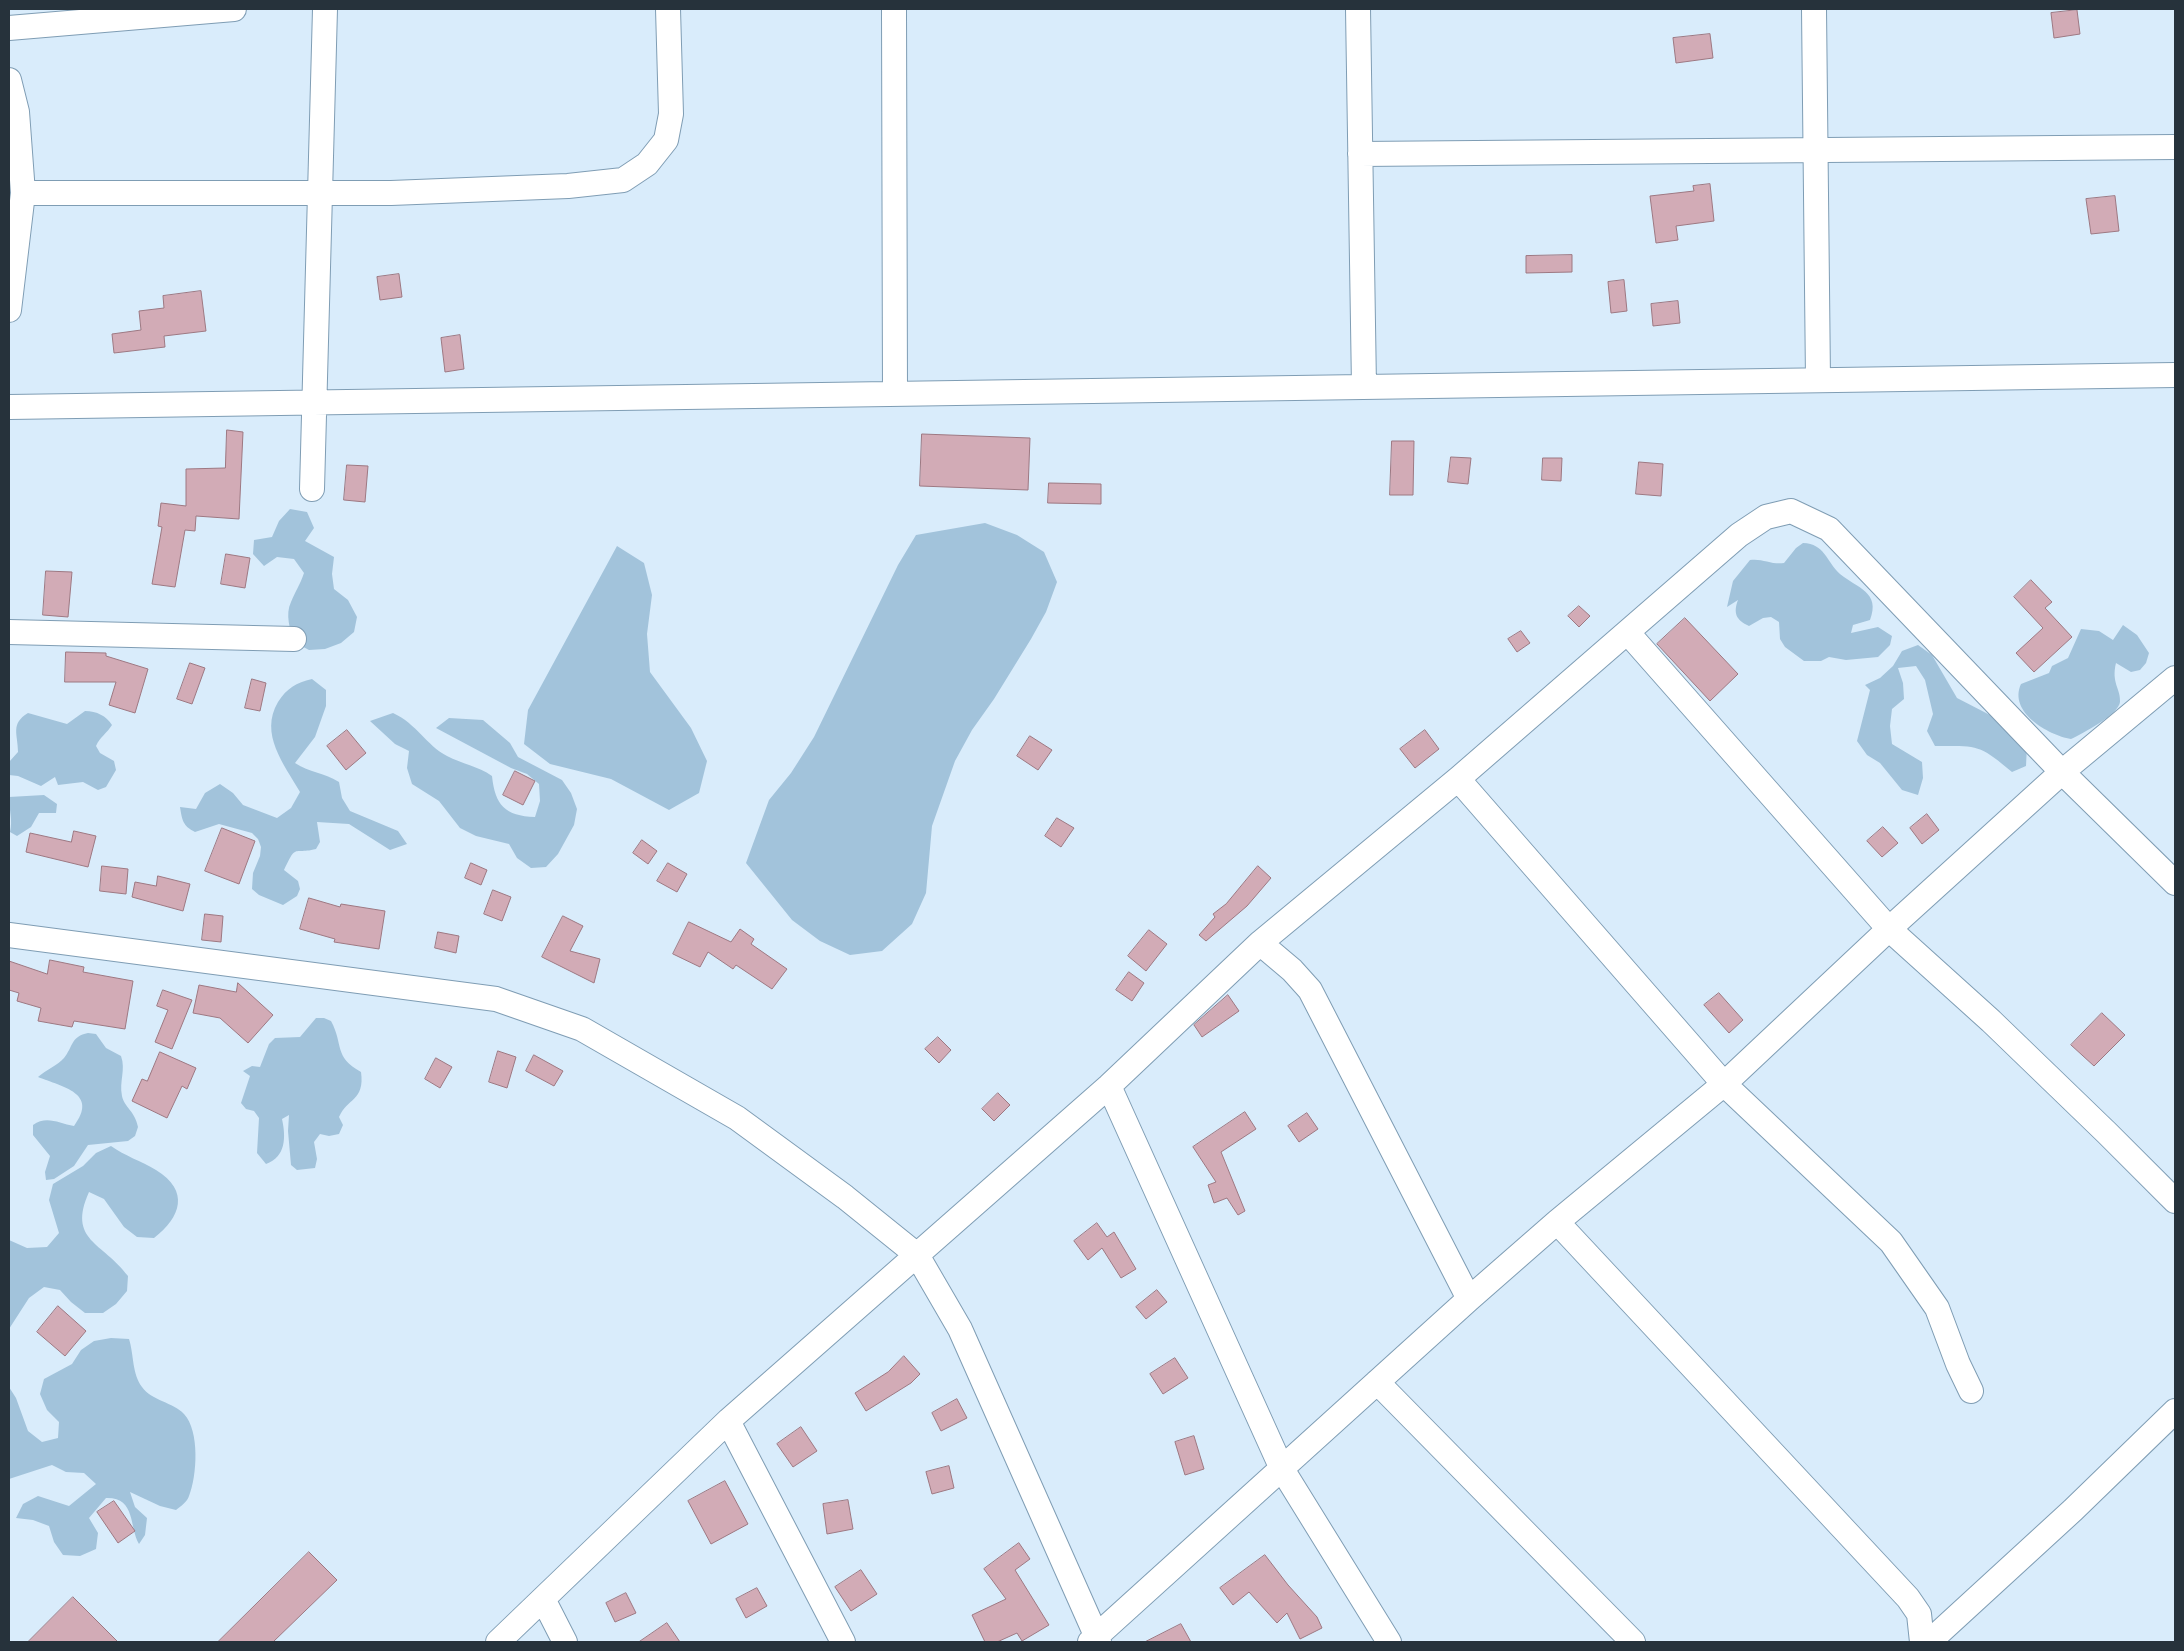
<!DOCTYPE html>
<html>
<head>
<meta charset="utf-8">
<style>
  body { margin:0 }
  #map { position:relative; width:2184px; height:1651px; overflow:hidden; background:#d9ecfb; font-family:Figtree,sans-serif }
  canvas { display:block }
  .frame { position:absolute; inset:0; border:10px solid #26323b; pointer-events:none }
</style>
</head>
<body>
<div id="map">
<canvas width="2184" height="1651"></canvas>
<div class="frame"></div>
</div>
<script>
const context = document.querySelector('canvas').getContext('2d');
context.lineJoin = 'round';
function fill(path, color) {
  context.fillStyle = color;
  context.fill(path, 'evenodd');
}
function strokePath(path, color, width, dash) {
  context.strokeStyle = color;
  context.lineWidth = width;
  context.lineCap = dash ? 'butt' : 'round';
  context.setLineDash(dash || []);
  context.stroke(path);
}
fill(new Path2D(`
  M 290,509 L 307,512 L 314,528 L 305,541 L 334,557 L 332,574 L 334,589 L 348,600 L 357,617 L 354,632 L 341,643 L 325,649 L 309,650 L 294,642 C 290,630 285,614 291,602 C 295,592 300,585 304,573 L 294,559 L 277,557 L 264,566 L 253,554 L 254,540 L 272,537 L 279,521 Z
  M 985,523 L 1017,535 L 1044,552 L 1057,582 L 1046,612 L 1031,639 L 994,699 L 972,730 L 955,761 L 932,826 L 926,893 L 912,924 L 882,951 L 850,955 L 820,941 L 792,920 L 746,863 L 769,800 L 791,773 L 814,737 L 898,565 L 916,535 Z
  M 1803,543 C 1825,544 1826,561 1840,574 C 1857,588 1881,592 1870,620 L 1853,625 L 1851,633 L 1878,627 L 1892,636 L 1890,645 L 1878,657 L 1846,660 L 1829,657 L 1821,661 L 1804,661 L 1785,647 L 1780,639 L 1779,622 L 1771,617 L 1763,618 L 1749,626 C 1736,620 1733,613 1738,600 L 1727,607 L 1733,581 L 1750,560 C 1762,558 1772,565 1784,563 L 1796,548 Z
  M 617,546 L 644,563 L 652,595 L 647,634 L 650,672 L 691,728 L 707,761 L 699,793 L 669,810 L 611,779 L 550,764 L 524,744 L 528,710 Z
  M 2123,625 L 2137,635 L 2149,653 L 2146,663 L 2140,670 L 2131,672 L 2116,663 C 2111,683 2121,689 2120,702 C 2119,714 2082,734 2071,739 C 2048,735 2008,712 2021,684 L 2049,673 L 2052,666 L 2068,658 L 2081,629 L 2099,631 L 2113,640 Z
  M 1918,645 L 1932,655 L 1957,698 L 2019,730 L 2027,745 L 2026,766 L 2012,772 C 1979,744 1978,746 1935,746 L 1927,731 L 1933,714 L 1925,680 L 1916,666 L 1898,668 L 1903,683 L 1904,699 L 1892,709 L 1890,726 L 1892,744 L 1922,762 L 1923,778 L 1918,795 L 1902,790 L 1880,763 L 1867,755 L 1857,741 L 1870,690 L 1865,685 L 1880,678 L 1893,666 L 1902,651 Z
  M 312,679 L 326,690 L 326,706 L 315,737 L 295,763 C 310,773 323,772 339,782 L 342,798 L 350,811 L 398,831 L 407,844 L 390,850 L 349,824 L 317,822 L 320,842 L 316,849 C 293,855 297,842 284,870 L 298,881 L 300,889 L 297,896 L 283,905 L 259,895 L 252,889 L 253,873 L 260,856 L 261,847 L 258,839 L 252,833 L 219,824 L 195,832 C 183,826 182,820 180,807 L 196,809 L 205,793 L 220,784 L 233,793 L 243,805 L 277,818 L 291,808 L 300,792 C 284,764 259,734 278,702 C 287,688 296,683 312,679 Z
  M 85,711 C 97,711 106,716 112,725 C 107,733 100,737 96,746 L 100,753 L 114,761 L 116,770 L 106,787 L 98,790 L 83,782 L 58,785 L 55,777 L 41,786 L 18,776 L 9,775 L 9,762 L 18,752 C 18,734 10,724 28,713 L 67,724 Z
  M 393,713 C 417,724 426,745 447,756 C 462,764 478,766 492,776 C 495,805 505,816 535,817 L 540,801 L 539,784 L 527,774 L 511,768 L 436,728 L 449,718 L 483,720 L 510,743 L 518,757 L 562,780 L 571,793 L 577,809 L 574,825 L 558,854 L 546,867 L 531,868 L 517,858 L 509,844 L 476,836 L 460,828 L 439,801 L 412,784 L 407,768 L 409,751 L 395,744 L 370,721 Z
  M 44,795 L 57,804 L 56,813 L 39,813 L 31,827 L 17,836 L 10,832 C 13,820 9,810 9,797 Z
  M 316,1018 L 324,1018 L 331,1021 C 344,1045 333,1056 361,1072 C 365,1101 347,1098 339,1117 L 343,1125 L 339,1134 L 329,1136 L 320,1134 L 314,1142 L 317,1159 L 315,1168 L 297,1170 L 291,1165 L 288,1131 L 289,1115 L 282,1119 C 286,1137 286,1157 266,1164 L 257,1153 L 259,1118 L 254,1111 L 246,1109 L 241,1103 L 250,1076 L 243,1071 L 252,1066 L 260,1067 L 269,1044 L 275,1038 L 300,1037 Z
  M 88,1033 L 96,1034 L 106,1048 L 121,1056 C 126,1070 119,1081 122,1096 C 124,1107 135,1111 138,1127 L 135,1136 L 128,1141 L 88,1145 L 74,1166 L 54,1179 L 46,1180 L 45,1172 L 50,1156 L 33,1135 L 33,1125 C 46,1115 59,1123 74,1126 C 99,1093 63,1087 38,1077 C 46,1070 58,1065 64,1058 C 73,1047 71,1036 88,1033 Z
  M 111,1146 C 125,1156 141,1161 156,1170 C 190,1191 181,1217 154,1238 L 137,1237 L 124,1227 L 104,1199 L 89,1192 C 67,1241 103,1242 128,1276 L 127,1291 L 116,1304 L 103,1313 L 85,1313 L 71,1302 L 60,1290 L 44,1287 L 29,1298 L 9,1329 L 9,1240 L 27,1248 L 47,1247 L 59,1233 L 49,1200 L 53,1184 L 83,1166 L 96,1153 Z
  M 111,1338 L 129,1339 C 134,1355 132,1374 142,1387 C 152,1401 173,1402 184,1414 C 200,1431 197,1476 189,1496 C 187,1502 181,1506 176,1510 L 160,1506 L 130,1492 L 135,1507 L 147,1518 L 145,1535 L 139,1544 C 129,1527 136,1497 106,1498 L 89,1518 L 98,1533 L 96,1549 L 80,1556 L 63,1555 L 54,1542 L 49,1526 L 33,1520 L 16,1518 L 23,1504 L 38,1496 L 69,1506 L 96,1484 L 84,1473 L 66,1472 L 52,1465 L 9,1479 L 9,1387 L 16,1398 L 28,1431 L 42,1442 L 58,1438 L 59,1422 L 47,1410 L 40,1394 L 44,1379 L 72,1364 L 81,1350 L 94,1341 Z`), '#a2c3db');
const building = new Path2D(`
  M 2077,10 L 2080,34 L 2054,38 L 2051,13 Z
  M 1710,34 L 1713,58 L 1676,63 L 1673,38 Z
  M 1710,184 L 1714,221 L 1676,226 L 1678,240 L 1656,243 L 1650,196 L 1694,191 L 1693,186 Z
  M 2115,196 L 2119,231 L 2091,234 L 2086,199 Z
  M 1572,255 L 1572,272 L 1526,273 L 1526,256 Z
  M 399,274 L 402,297 L 380,300 L 377,277 Z
  M 1624,280 L 1627,311 L 1611,313 L 1608,282 Z
  M 201,291 L 206,331 L 164,336 L 165,347 L 114,353 L 112,334 L 141,330 L 139,311 L 164,308 L 163,296 Z
  M 1678,301 L 1680,323 L 1653,326 L 1651,304 Z
  M 460,335 L 464,369 L 445,372 L 441,338 Z
  M 227,430 L 243,432 L 239,519 L 196,516 L 195,531 L 185,530 L 175,587 L 152,584 L 162,527 L 158,526 L 161,503 L 186,506 L 186,469 L 225,468 Z
  M 922,434 L 1030,438 L 1028,490 L 920,486 Z
  M 1392,441 L 1414,441 L 1413,495 L 1390,495 Z
  M 1451,457 L 1471,458 L 1468,484 L 1448,482 Z
  M 1543,458 L 1562,458 L 1561,481 L 1542,480 Z
  M 1639,462 L 1663,464 L 1661,496 L 1636,494 Z
  M 347,465 L 368,466 L 365,502 L 344,500 Z
  M 1049,483 L 1101,484 L 1101,504 L 1048,503 Z
  M 226,554 L 250,558 L 245,588 L 221,584 Z
  M 46,571 L 72,572 L 68,617 L 43,615 Z
  M 2031,580 L 2052,602 L 2045,608 L 2072,637 L 2034,672 L 2016,653 L 2043,628 L 2014,597 Z
  M 1579,606 L 1590,616 L 1579,627 L 1568,616 Z
  M 1685,618 L 1738,674 L 1710,701 L 1657,644 Z
  M 1521,631 L 1530,643 L 1517,652 L 1508,639 Z
  M 66,652 L 106,653 L 106,656 L 148,669 L 135,713 L 109,705 L 116,682 L 65,682 Z
  M 190,663 L 205,668 L 192,704 L 177,699 Z
  M 252,679 L 266,683 L 260,711 L 245,708 Z
  M 347,730 L 366,753 L 346,770 L 327,746 Z
  M 1425,730 L 1439,749 L 1415,768 L 1400,749 Z
  M 1030,736 L 1052,750 L 1038,770 L 1017,756 Z
  M 515,771 L 535,781 L 523,805 L 503,795 Z
  M 1927,814 L 1939,830 L 1922,844 L 1910,828 Z
  M 1057,818 L 1074,828 L 1061,847 L 1045,836 Z
  M 1883,827 L 1898,843 L 1882,857 L 1867,841 Z
  M 222,828 L 255,841 L 239,884 L 205,871 Z
  M 74,831 L 96,836 L 88,867 L 26,852 L 30,833 L 71,842 Z
  M 642,840 L 657,851 L 648,864 L 633,853 Z
  M 471,863 L 487,870 L 481,885 L 465,878 Z
  M 668,863 L 687,874 L 677,892 L 657,881 Z
  M 102,866 L 128,869 L 126,894 L 100,891 Z
  M 1258,866 L 1271,878 L 1247,906 L 1206,941 L 1199,935 L 1215,917 L 1213,914 L 1226,904 Z
  M 158,876 L 190,884 L 183,911 L 132,897 L 135,882 L 156,886 Z
  M 493,890 L 511,897 L 502,921 L 484,914 Z
  M 309,898 L 340,907 L 341,904 L 385,911 L 379,949 L 334,942 L 335,939 L 300,929 Z
  M 205,914 L 223,916 L 221,942 L 202,940 Z
  M 563,916 L 583,926 L 570,951 L 600,959 L 594,983 L 542,957 Z
  M 689,922 L 731,942 L 740,929 L 754,939 L 751,944 L 787,969 L 772,989 L 736,965 L 733,969 L 708,952 L 700,967 L 673,954 Z
  M 1149,930 L 1167,944 L 1146,971 L 1128,956 Z
  M 438,932 L 459,936 L 456,953 L 435,948 Z
  M 50,960 L 84,967 L 83,972 L 133,981 L 125,1029 L 74,1021 L 72,1027 L 38,1021 L 41,1008 L 17,1001 L 19,993 L 9,990 L 9,961 L 47,974 Z
  M 1129,972 L 1144,983 L 1132,1001 L 1116,990 Z
  M 238,983 L 273,1015 L 248,1043 L 220,1018 L 193,1013 L 199,985 L 236,992 Z
  M 163,990 L 192,1000 L 172,1049 L 155,1042 L 168,1010 L 157,1006 Z
  M 1719,993 L 1743,1020 L 1729,1033 L 1704,1005 Z
  M 1228,995 L 1239,1011 L 1202,1037 L 1194,1025 Z
  M 2102,1013 L 2125,1035 L 2094,1066 L 2071,1045 Z
  M 938,1037 L 951,1050 L 939,1063 L 925,1049 Z
  M 498,1051 L 516,1057 L 507,1088 L 489,1082 Z
  M 160,1052 L 196,1068 L 187,1089 L 182,1086 L 167,1118 L 132,1101 L 142,1079 L 147,1081 Z
  M 534,1055 L 563,1071 L 554,1086 L 526,1071 Z
  M 436,1058 L 452,1067 L 440,1088 L 425,1079 Z
  M 998,1093 L 1010,1105 L 994,1121 L 982,1109 Z
  M 1245,1112 L 1256,1129 L 1221,1152 L 1245,1211 L 1238,1215 L 1227,1198 L 1214,1203 L 1208,1185 L 1216,1182 L 1193,1147 Z
  M 1307,1113 L 1318,1129 L 1299,1142 L 1288,1126 Z
  M 1097,1223 L 1107,1237 L 1114,1232 L 1136,1269 L 1121,1278 L 1102,1248 L 1088,1260 L 1074,1241 Z
  M 1157,1290 L 1167,1302 L 1146,1319 L 1136,1307 Z
  M 58,1306 L 86,1331 L 65,1356 L 37,1332 Z
  M 904,1356 L 920,1374 L 911,1383 L 866,1411 L 855,1393 L 888,1372 Z
  M 1175,1358 L 1188,1378 L 1163,1394 L 1150,1374 Z
  M 957,1399 L 967,1418 L 941,1431 L 932,1413 Z
  M 801,1427 L 817,1451 L 793,1467 L 777,1444 Z
  M 1194,1436 L 1204,1469 L 1185,1475 L 1175,1442 Z
  M 949,1466 L 954,1488 L 932,1494 L 926,1472 Z
  M 725,1481 L 748,1524 L 711,1544 L 688,1501 Z
  M 848,1500 L 853,1529 L 827,1534 L 823,1504 Z
  M 114,1501 L 135,1531 L 118,1543 L 97,1512 Z
  M 1019,1543 L 1030,1559 L 1015,1570 L 1049,1625 L 1022,1641 L 1017,1633 L 997,1642 L 985,1642 L 972,1615 L 1006,1599 L 984,1569 Z
  M 309,1552 L 337,1580 L 273,1642 L 218,1642 Z
  M 1265,1555 L 1288,1585 L 1317,1617 L 1322,1628 L 1300,1639 L 1287,1613 L 1277,1623 L 1249,1592 L 1233,1605 L 1220,1588 Z
  M 861,1570 L 877,1594 L 851,1611 L 835,1587 Z
  M 757,1588 L 767,1606 L 746,1618 L 736,1599 Z
  M 626,1593 L 636,1613 L 615,1622 L 606,1603 Z
  M 73,1597 L 118,1642 L 28,1642 Z
  M 667,1623 L 680,1642 L 639,1642 Z
  M 1181,1624 L 1191,1642 L 1145,1642 Z`);
fill(building, '#d2abb6');
strokePath(building, '#9d7882', 1);
const minor = new Path2D(`
  M 894,9 L 895,394
  M 1358,9 L 1364,387
  M 1814,9 L 1818,380
  M 9,28 L 234,9
  M 9,80 L 17,112 L 23,193 L 9,310
  M 1360,154 L 2175,147
  M 23,193 L 391,193 L 568,186 L 623,180 L 647,164 L 666,140 L 671,114 L 668,9
  M 9,407 L 2175,375
  M 312,489 L 325,9
  M 9,632 L 294,639
  M 1628,633 L 1889,929 L 1991,1021 L 2107,1133 L 2175,1201
  M 1458,779 L 1724,1084 L 1891,1242 L 1937,1308 L 1958,1364 L 1971,1391
  M 9,935 L 496,999 L 582,1029 L 737,1118 L 845,1197 L 917,1255 L 960,1329 L 1099,1642
  M 1260,943 L 1292,970 L 1310,990 L 1469,1299
  M 1109,1086 L 1282,1469 L 1389,1642
  M 1557,1222 L 1908,1598 L 1919,1614 L 1922,1642
  M 1377,1382 L 1633,1642
  M 728,1421 L 843,1642
  M 543,1599 L 565,1642
  M 498,1642 L 728,1421 L 1109,1086 L 1260,943 L 1458,779 L 1739,535 L 1766,517 L 1791,511 L 1829,529 L 2062,772 L 2175,883
  M 1090,1642 L 1469,1299 L 1557,1222 L 1724,1084 L 1889,929 L 2062,772 L 2175,678
  M 1929,1642 L 2073,1510 L 2175,1411`);
strokePath(minor, '#7f9db4', 26);
strokePath(minor, '#fff', 24);
</script>
</body>
</html>
